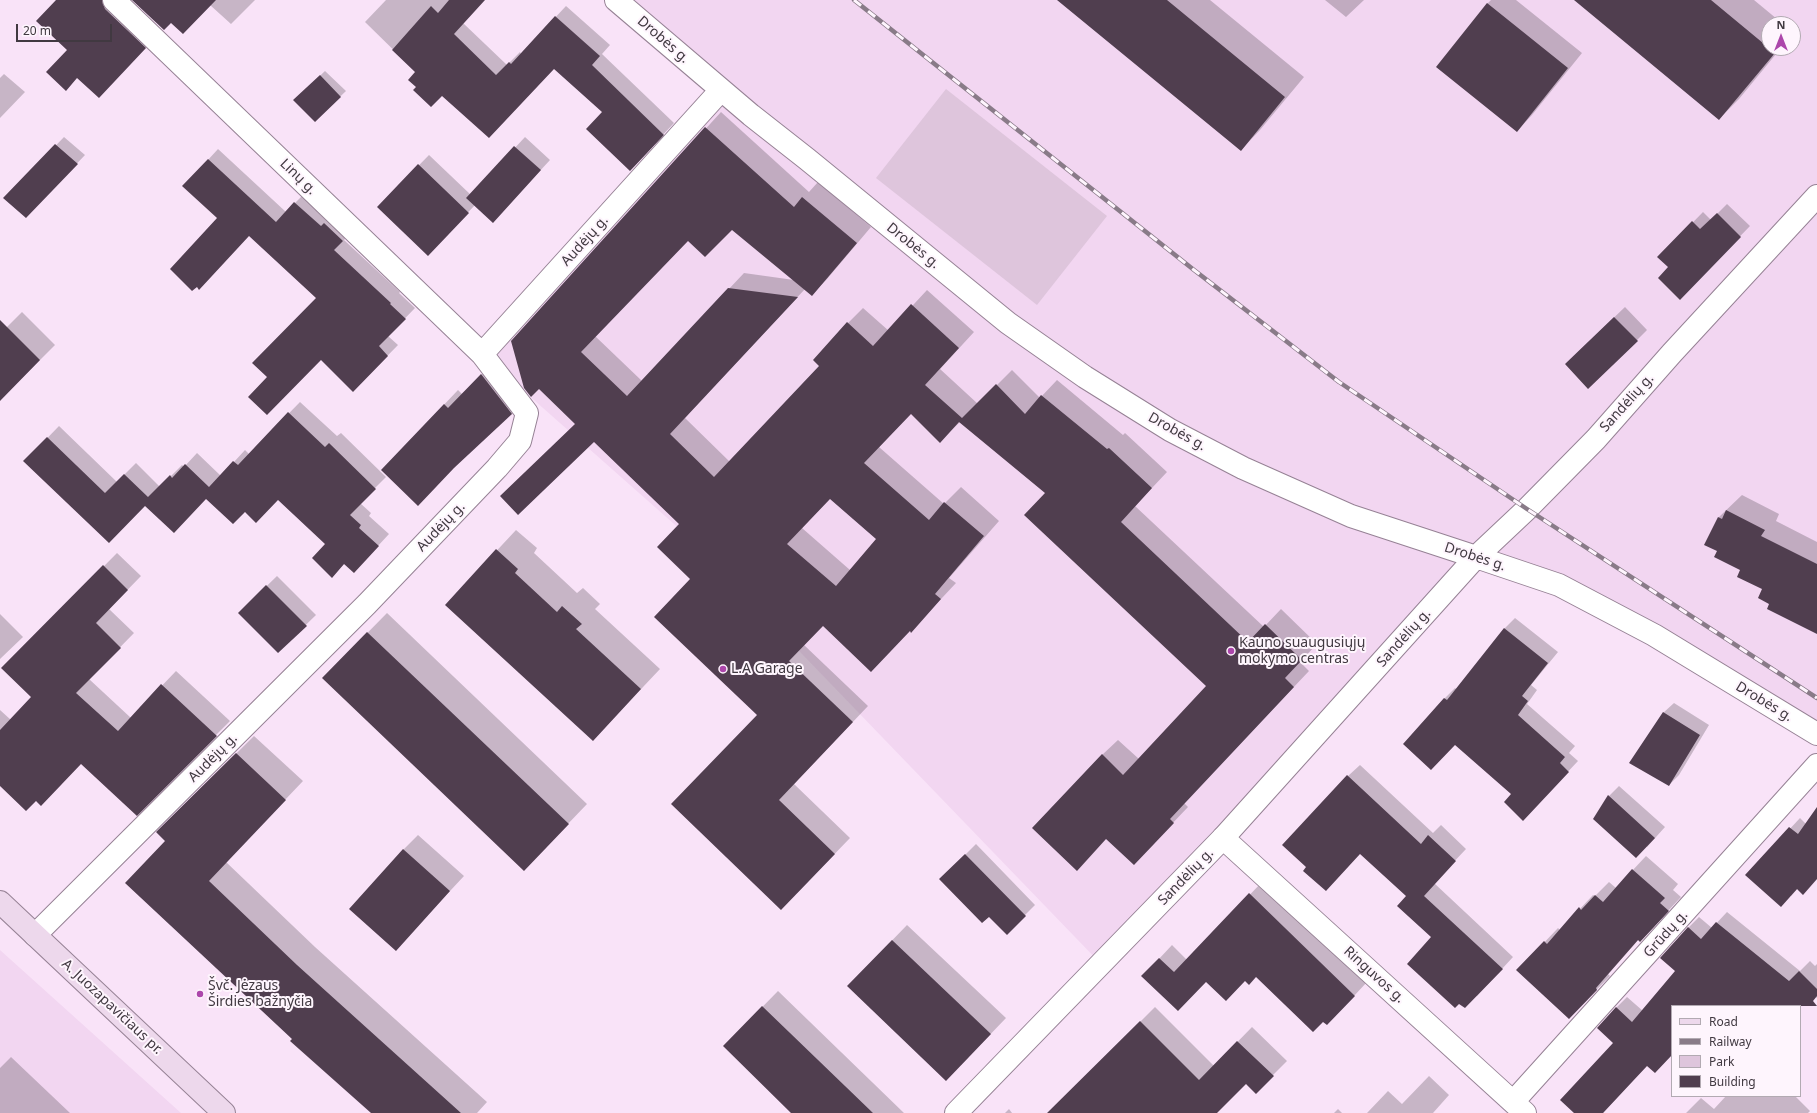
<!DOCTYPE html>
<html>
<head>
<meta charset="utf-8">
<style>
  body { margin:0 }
  #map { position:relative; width:1817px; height:1113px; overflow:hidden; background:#f9e3f8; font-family:"Noto Sans",sans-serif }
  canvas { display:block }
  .legend { position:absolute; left:1671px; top:1005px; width:130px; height:92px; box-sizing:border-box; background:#fef5fd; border:1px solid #b2aab2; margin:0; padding:5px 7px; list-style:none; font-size:12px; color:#413941 }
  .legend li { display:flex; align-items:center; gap:8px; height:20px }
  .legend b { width:20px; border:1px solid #b2aab2 }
  .north { position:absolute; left:1761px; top:16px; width:40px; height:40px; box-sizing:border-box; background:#fef5fd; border:1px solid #b2aab2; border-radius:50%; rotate:0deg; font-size:11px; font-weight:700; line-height:16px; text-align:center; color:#413941 }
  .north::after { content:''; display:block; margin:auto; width:14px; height:18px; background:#ac46ab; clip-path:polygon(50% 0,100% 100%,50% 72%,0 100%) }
  .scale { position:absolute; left:16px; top:24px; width:96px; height:18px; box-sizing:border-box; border:2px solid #413941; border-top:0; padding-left:5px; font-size:12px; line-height:14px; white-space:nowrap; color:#413941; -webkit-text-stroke:3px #fef5fd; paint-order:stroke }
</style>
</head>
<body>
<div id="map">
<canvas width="1817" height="1113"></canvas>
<ul class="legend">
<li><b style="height:5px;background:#edd8ec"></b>Road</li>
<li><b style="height:5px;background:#897b88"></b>Railway</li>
<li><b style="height:11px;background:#dec5dc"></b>Park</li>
<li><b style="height:11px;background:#503e4f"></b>Building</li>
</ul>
<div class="north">N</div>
<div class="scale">20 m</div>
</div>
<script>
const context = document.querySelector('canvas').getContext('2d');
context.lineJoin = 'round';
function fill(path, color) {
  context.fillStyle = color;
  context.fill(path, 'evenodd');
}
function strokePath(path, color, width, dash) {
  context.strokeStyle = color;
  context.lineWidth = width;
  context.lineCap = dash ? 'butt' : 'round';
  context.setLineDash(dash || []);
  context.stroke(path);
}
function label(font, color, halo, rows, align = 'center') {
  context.font = font + ' "Noto Sans",sans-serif';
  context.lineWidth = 4;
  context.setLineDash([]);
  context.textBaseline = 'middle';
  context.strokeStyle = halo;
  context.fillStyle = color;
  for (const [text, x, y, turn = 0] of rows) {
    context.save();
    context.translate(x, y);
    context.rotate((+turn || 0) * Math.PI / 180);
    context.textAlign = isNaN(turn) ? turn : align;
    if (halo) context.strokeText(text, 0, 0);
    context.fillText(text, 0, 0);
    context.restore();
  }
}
fill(new Path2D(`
  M 616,0 L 1817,0 L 1817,734 L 1654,635 L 1476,557 L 1102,965 L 691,539 L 482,354 L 721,90 ZM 1769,24 L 1793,24 L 1793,48 L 1769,48 Z
  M 0,950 L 181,1113 L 0,1113 Z`), '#f2d6f1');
fill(new Path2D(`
  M 946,89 L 1107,216 L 1037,305 L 876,178 Z`), '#dec5dc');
fill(new Path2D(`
  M 57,0 L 117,0 L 156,37 L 109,86 L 68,50 Z
  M 133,0 L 255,0 L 231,24 L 210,5 L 171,21 Z
  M 386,0 L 484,0 L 463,23 L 507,65 L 520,52 L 521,54 L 566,6 L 610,45 L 602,54 L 674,123 L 630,170 L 603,112 L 554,68 L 442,94 L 418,86 L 416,72 L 365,22 Z
  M 1058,0 L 1210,0 L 1304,77 L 1260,130 L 1241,150 Z
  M 1325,0 L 1364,0 L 1346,17 Z
  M 1491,0 L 1516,0 L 1582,53 L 1532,115 L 1517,131 L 1487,4 Z
  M 1589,0 L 1754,0 L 1783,24 L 1769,24 L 1769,48 L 1781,48 L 1739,99 L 1719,119 Z
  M 325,71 L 346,91 L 315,121 L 295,100 Z
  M 4,74 L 25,92 L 0,118 L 0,78 Z
  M 721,112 L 809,192 L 818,182 L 871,227 L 827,279 L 812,294 L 805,289 L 685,418 L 730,462 L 821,366 L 848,323 L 863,308 L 889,331 L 927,290 L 974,332 L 940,369 L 978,404 L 1012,370 L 1040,398 L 1057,380 L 1123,435 L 1125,433 L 1167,472 L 1135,506 L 1264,627 L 1281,609 L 1317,644 L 1300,662 L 1309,671 L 1184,803 L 1188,807 L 1149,848 L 1102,755 L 1118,740 L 1139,759 L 1208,686 L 1046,493 L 960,422 L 940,441 L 911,413 L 879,447 L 944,504 L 961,487 L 999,521 L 949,578 L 956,583 L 911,631 L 823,625 L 804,645 L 868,706 L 794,784 L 850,838 L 797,893 L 759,715 L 691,579 L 680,524 L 576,424 L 512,341 ZM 733,228 L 794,280 L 744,273 L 642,381 L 595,336 L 688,240 ZM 830,498 L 877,539 L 850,570 L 802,528 Z
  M 64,137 L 85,155 L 26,217 L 5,198 Z
  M 525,137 L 550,160 L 503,211 L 475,205 L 438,244 L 378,207 L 429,155 L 471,195 Z
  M 218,149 L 286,212 L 305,193 L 352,231 L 344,240 L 400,292 L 399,293 L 415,308 L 388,336 L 398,345 L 353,391 L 321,359 L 268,377 L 317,298 L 250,235 L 218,218 L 184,186 Z
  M 1727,204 L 1750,226 L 1690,288 L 1659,257 L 1703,212 L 1711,220 Z
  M 1625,307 L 1647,330 L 1637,340 L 1577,353 Z
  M 22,312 L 55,345 L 0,400 L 0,334 Z
  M 495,361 L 526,400 L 512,414 L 382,470 L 458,390 L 462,394 Z
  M 300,402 L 337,436 L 341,433 L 386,477 L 360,503 L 371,513 L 369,516 L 389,534 L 365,560 L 345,563 L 332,576 L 327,544 L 278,499 L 245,511 L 206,498 L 145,504 L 120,530 L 25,461 L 59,426 L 117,482 L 136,463 L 160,487 L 182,465 L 184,467 L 197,453 L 221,476 L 245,450 L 249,454 Z
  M 1742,495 L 1779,514 L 1776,521 L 1817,542 L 1817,632 L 1771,604 L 1764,589 L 1718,551 L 1719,517 Z
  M 516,530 L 537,548 L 534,553 L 577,593 L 583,588 L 600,604 L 595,609 L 660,669 L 593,740 L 446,605 Z
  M 117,553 L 141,576 L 109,609 L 134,633 L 89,679 L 131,718 L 176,671 L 230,721 L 137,814 L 81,763 L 36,800 L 0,785 L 0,710 L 11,720 L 33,697 L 3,668 Z
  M 277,576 L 316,615 L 278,652 L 239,613 Z
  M 387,613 L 587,804 L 543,850 L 323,678 Z
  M 0,614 L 23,637 L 0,659 Z
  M 1515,618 L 1558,652 L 1531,685 L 1537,690 L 1527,704 L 1575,746 L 1569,753 L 1578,761 L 1533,809 L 1513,794 L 1455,744 L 1404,744 L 1445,698 L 1455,688 L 1457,690 L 1505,628 Z
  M 1674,703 L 1709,725 L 1679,775 L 1669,785 L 1663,713 Z
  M 254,736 L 303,781 L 226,862 L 315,947 L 487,1102 L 477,1113 L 372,1113 L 293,1039 L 166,841 L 157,832 Z
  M 1360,765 L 1433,833 L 1441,825 L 1466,849 L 1434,883 L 1513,957 L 1477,996 L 1433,937 L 1407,896 L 1348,776 Z
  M 1619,786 L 1665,827 L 1647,847 L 1609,796 Z
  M 1817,810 L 1817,867 L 1791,896 L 1747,875 L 1800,818 L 1806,824 Z
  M 418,835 L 464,876 L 396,949 L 403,850 Z
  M 976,844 L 1035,905 L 1007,933 L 989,915 L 941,879 Z
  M 1646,856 L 1678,884 L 1673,890 L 1681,897 L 1640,941 L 1639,939 L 1608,974 L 1610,976 L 1569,1018 L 1518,970 L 1558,928 L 1560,930 L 1593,895 L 1595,896 L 1609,882 L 1616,888 Z
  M 1263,881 L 1367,982 L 1340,1011 L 1256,976 L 1245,980 L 1206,981 L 1143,976 L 1172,945 L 1187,960 Z
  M 1727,912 L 1800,971 L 1810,961 L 1815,966 L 1817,964 L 1817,998 L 1812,993 L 1798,1006 L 1672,1006 L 1672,1055 L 1647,1065 L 1603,1113 L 1576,1113 L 1615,1043 L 1616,1008 L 1627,997 L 1643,1011 L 1677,971 L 1688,928 L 1699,917 L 1712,928 Z
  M 907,925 L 1006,1018 L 961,1065 L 848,986 Z
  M 778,991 L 904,1113 L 793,1113 L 724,1046 Z
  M 1155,1007 L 1214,1066 L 1252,1027 L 1287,1061 L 1256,1092 L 1246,1083 L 1216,1113 L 1049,1113 Z
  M 11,1057 L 70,1113 L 0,1113 L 0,1068 Z
  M 1429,1076 L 1449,1095 L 1433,1113 L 1367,1113 L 1388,1091 L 1402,1104 Z
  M 1726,1096 L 1795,1096 L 1810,1111 L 1808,1113 L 1686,1113 L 1701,1098 L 1714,1109 Z
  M 1009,1109 L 1012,1113 L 1005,1113 Z
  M 1338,1109 L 1342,1113 L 1334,1113 Z`), '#0003');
fill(new Path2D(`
  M 56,0 L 102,0 L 105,9 L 146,48 L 99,98 L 77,78 L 66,91 L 46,72 L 67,50 L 36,21 Z
  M 132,0 L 216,0 L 183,34 L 171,23 L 164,30 Z
  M 449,0 L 485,0 L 454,34 L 496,75 L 509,62 L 511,64 L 555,16 L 600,56 L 592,65 L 664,135 L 630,171 L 586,129 L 602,112 L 554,69 L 489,138 L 442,96 L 431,107 L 413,90 L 416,87 L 408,80 L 415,72 L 392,50 L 431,6 L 438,13 Z
  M 1057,0 L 1167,0 L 1285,97 L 1241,151 Z
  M 1574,0 L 1711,0 L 1775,53 L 1719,120 Z
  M 1487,3 L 1568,68 L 1517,132 L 1436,67 Z
  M 320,75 L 341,97 L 315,122 L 293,100 Z
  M 705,127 L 794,207 L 802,197 L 857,243 L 812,296 L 732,230 L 705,257 L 688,241 L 581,352 L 627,396 L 728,288 L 798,297 L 670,434 L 714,477 L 819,366 L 813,360 L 847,322 L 873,346 L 911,304 L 959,348 L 925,385 L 962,418 L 996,384 L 1025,414 L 1041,395 L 1107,449 L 1109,448 L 1152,488 L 1121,522 L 1248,642 L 1265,624 L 1302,660 L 1285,678 L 1294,687 L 1170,819 L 1174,823 L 1134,865 L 1106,839 L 1077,871 L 1032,828 L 1102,754 L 1123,775 L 1206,686 L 1024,515 L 1045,493 L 959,422 L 940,443 L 911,414 L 864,463 L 929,520 L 944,502 L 984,536 L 935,594 L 941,599 L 911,633 L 910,631 L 871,672 L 823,626 L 789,661 L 853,722 L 779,800 L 835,854 L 781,910 L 671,804 L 757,715 L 654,617 L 690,579 L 657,547 L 679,524 L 594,442 L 518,515 L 500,496 L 575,424 L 539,389 L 531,397 L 524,388 L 511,341 ZM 830,499 L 876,539 L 836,586 L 787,544 Z
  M 55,144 L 78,164 L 26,218 L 3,198 Z
  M 514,146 L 541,170 L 493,223 L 466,198 Z
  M 208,159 L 276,222 L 294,202 L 321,226 L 324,223 L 343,241 L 334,250 L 391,303 L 390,304 L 406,319 L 379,346 L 388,356 L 353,392 L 321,360 L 267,415 L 248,397 L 267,377 L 252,363 L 316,298 L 249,236 L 199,290 L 197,287 L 192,291 L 170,269 L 217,218 L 182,186 Z
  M 418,164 L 469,213 L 428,256 L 377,207 Z
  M 1717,213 L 1741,237 L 1680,300 L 1658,278 L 1668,267 L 1657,257 L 1692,221 L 1700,229 Z
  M 1614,317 L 1638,341 L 1588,389 L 1565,364 Z
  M 0,320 L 40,360 L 0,401 Z
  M 481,374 L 512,414 L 454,468 L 418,506 L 381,470 L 444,404 L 448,408 Z
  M 288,412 L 325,447 L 329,443 L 376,489 L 350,515 L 361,525 L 359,528 L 379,546 L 354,573 L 344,564 L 332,578 L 312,558 L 325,544 L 278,500 L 256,523 L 245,512 L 233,524 L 206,499 L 174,533 L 145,506 L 109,543 L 23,461 L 47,437 L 105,493 L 124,474 L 148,497 L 170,475 L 172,478 L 185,464 L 209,487 L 233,461 L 238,465 Z
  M 1726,510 L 1765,530 L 1761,536 L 1817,564 L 1817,634 L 1767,609 L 1769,604 L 1758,598 L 1762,589 L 1737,577 L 1740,570 L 1714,557 L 1717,551 L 1704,545 L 1718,517 L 1722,519 Z
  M 496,549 L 518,569 L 515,573 L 557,612 L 562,606 L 582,624 L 576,629 L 641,689 L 593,741 L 445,605 Z
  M 103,565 L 128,590 L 96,623 L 121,648 L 76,693 L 118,731 L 161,684 L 217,736 L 137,816 L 81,764 L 41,806 L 36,801 L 26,811 L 0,786 L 0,730 L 31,697 L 1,668 Z
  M 266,585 L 307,626 L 278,653 L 238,613 Z
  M 1504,628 L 1548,663 L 1522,696 L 1528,701 L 1518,715 L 1565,757 L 1560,763 L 1569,772 L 1523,821 L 1504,802 L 1511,794 L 1455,745 L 1431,770 L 1403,744 L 1444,698 L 1447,700 Z
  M 367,632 L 569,824 L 524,871 L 322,678 Z
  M 1663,712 L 1700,735 L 1669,786 L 1629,763 Z
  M 236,753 L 286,800 L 209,881 L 297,965 L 461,1113 L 371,1113 L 290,1041 L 292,1039 L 125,883 L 165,841 L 156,832 Z
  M 1347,775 L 1421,844 L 1428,835 L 1456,861 L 1424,896 L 1503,969 L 1465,1008 L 1459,1004 L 1455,1008 L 1407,964 L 1431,937 L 1397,906 L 1406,896 L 1360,854 L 1326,891 L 1303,871 L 1306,867 L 1282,845 Z
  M 1608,795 L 1655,838 L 1636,858 L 1593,819 Z
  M 1817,807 L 1817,879 L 1803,895 L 1797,889 L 1781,907 L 1745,875 L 1789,827 L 1798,834 Z
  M 403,849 L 450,891 L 396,951 L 349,909 Z
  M 965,854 L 1026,916 L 1007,935 L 989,917 L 982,923 L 939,879 Z
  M 1632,869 L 1665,898 L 1660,903 L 1669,911 L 1640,942 L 1638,940 L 1596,988 L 1597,990 L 1569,1019 L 1516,970 L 1544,941 L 1547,944 L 1579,907 L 1581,910 L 1595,895 L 1603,902 Z
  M 1249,893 L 1355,996 L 1327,1025 L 1323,1022 L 1313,1032 L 1256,977 L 1249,985 L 1245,981 L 1226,1001 L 1206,982 L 1178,1011 L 1141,976 L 1159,958 L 1174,972 Z
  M 1716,922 L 1789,981 L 1799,971 L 1817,989 L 1817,996 L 1813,1001 L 1817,1006 L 1672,1006 L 1672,1055 L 1655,1073 L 1647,1066 L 1603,1113 L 1574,1113 L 1560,1100 L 1613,1043 L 1597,1028 L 1616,1007 L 1632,1022 L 1675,971 L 1660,958 L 1688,927 L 1701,939 Z
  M 892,940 L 991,1034 L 946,1081 L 847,986 Z
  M 762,1006 L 873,1113 L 791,1113 L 723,1046 Z
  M 1140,1021 L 1199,1080 L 1237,1041 L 1274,1076 L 1256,1094 L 1246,1084 L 1217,1113 L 1047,1113 Z`), '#503e4f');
const minor = new Path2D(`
  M 114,0 L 482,354
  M 616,0 L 751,115 L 807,159 L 1008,323 L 1085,377 L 1170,430 L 1243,468 L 1351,516 L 1476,557 L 1527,509 L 1596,439 L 1672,353 L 1817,196
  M 1223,838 L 1525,1113
  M 35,935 L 367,604 L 497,468 L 520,441 L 527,413 L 482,354 L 721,90
  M 1513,1102 L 1817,765`);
const tertiary = new Path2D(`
  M 956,1113 L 1223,838 L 1476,557 L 1559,585 L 1654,635 L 1817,734`);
const secondary = new Path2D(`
  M 0,902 L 224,1113`);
strokePath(minor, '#968295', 24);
strokePath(tertiary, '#968295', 24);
strokePath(secondary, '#968295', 24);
strokePath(minor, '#fff', 22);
strokePath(tertiary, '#fff', 22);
strokePath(secondary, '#edd8ec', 22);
const rail = new Path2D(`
  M 854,0 L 1194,270 L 1339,382 L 1527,509 L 1817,698`);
strokePath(rail, '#897b88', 4.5);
strokePath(rail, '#fef5fd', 3, [9]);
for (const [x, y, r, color] of [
  [1231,651,4,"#ac46ab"],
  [723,669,4,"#ac46ab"],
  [200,994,4,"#ac46ab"]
]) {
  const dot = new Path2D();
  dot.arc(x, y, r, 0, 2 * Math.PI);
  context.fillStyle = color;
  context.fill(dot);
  strokePath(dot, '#fef5fd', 1.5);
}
label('14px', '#413941', '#fef5fd', [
  ["Drobės g.",663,40,41],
  ["Linų g.",298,177,44],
  ["Audėjų g.",585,241,-48],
  ["Drobės g.",913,246,39],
  ["Sandėlių g.",1627,403,-48],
  ["Drobės g.",1177,432,29],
  ["Audėjų g.",441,527,-46],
  ["Drobės g.",1475,557,18],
  ["Sandėlių g.",1404,638,-48],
  ["Drobės g.",1764,702,31],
  ["Audėjų g.",213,758,-45],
  ["Sandėlių g.",1186,877,-46],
  ["Grūdų g.",1666,934,-48],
  ["Ringuvos g.",1374,975,42],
  ["A. Juozapavičiaus pr.",112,1007,43]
]);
label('14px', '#413941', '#fef5fd', [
  ["Kauno suaugusiųjų",1239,643],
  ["mokymo centras",1239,659],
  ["L.A Garage",731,669],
  ["Švč. Jėzaus",208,986],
  ["Širdies bažnyčia",208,1002]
], 'left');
</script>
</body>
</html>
